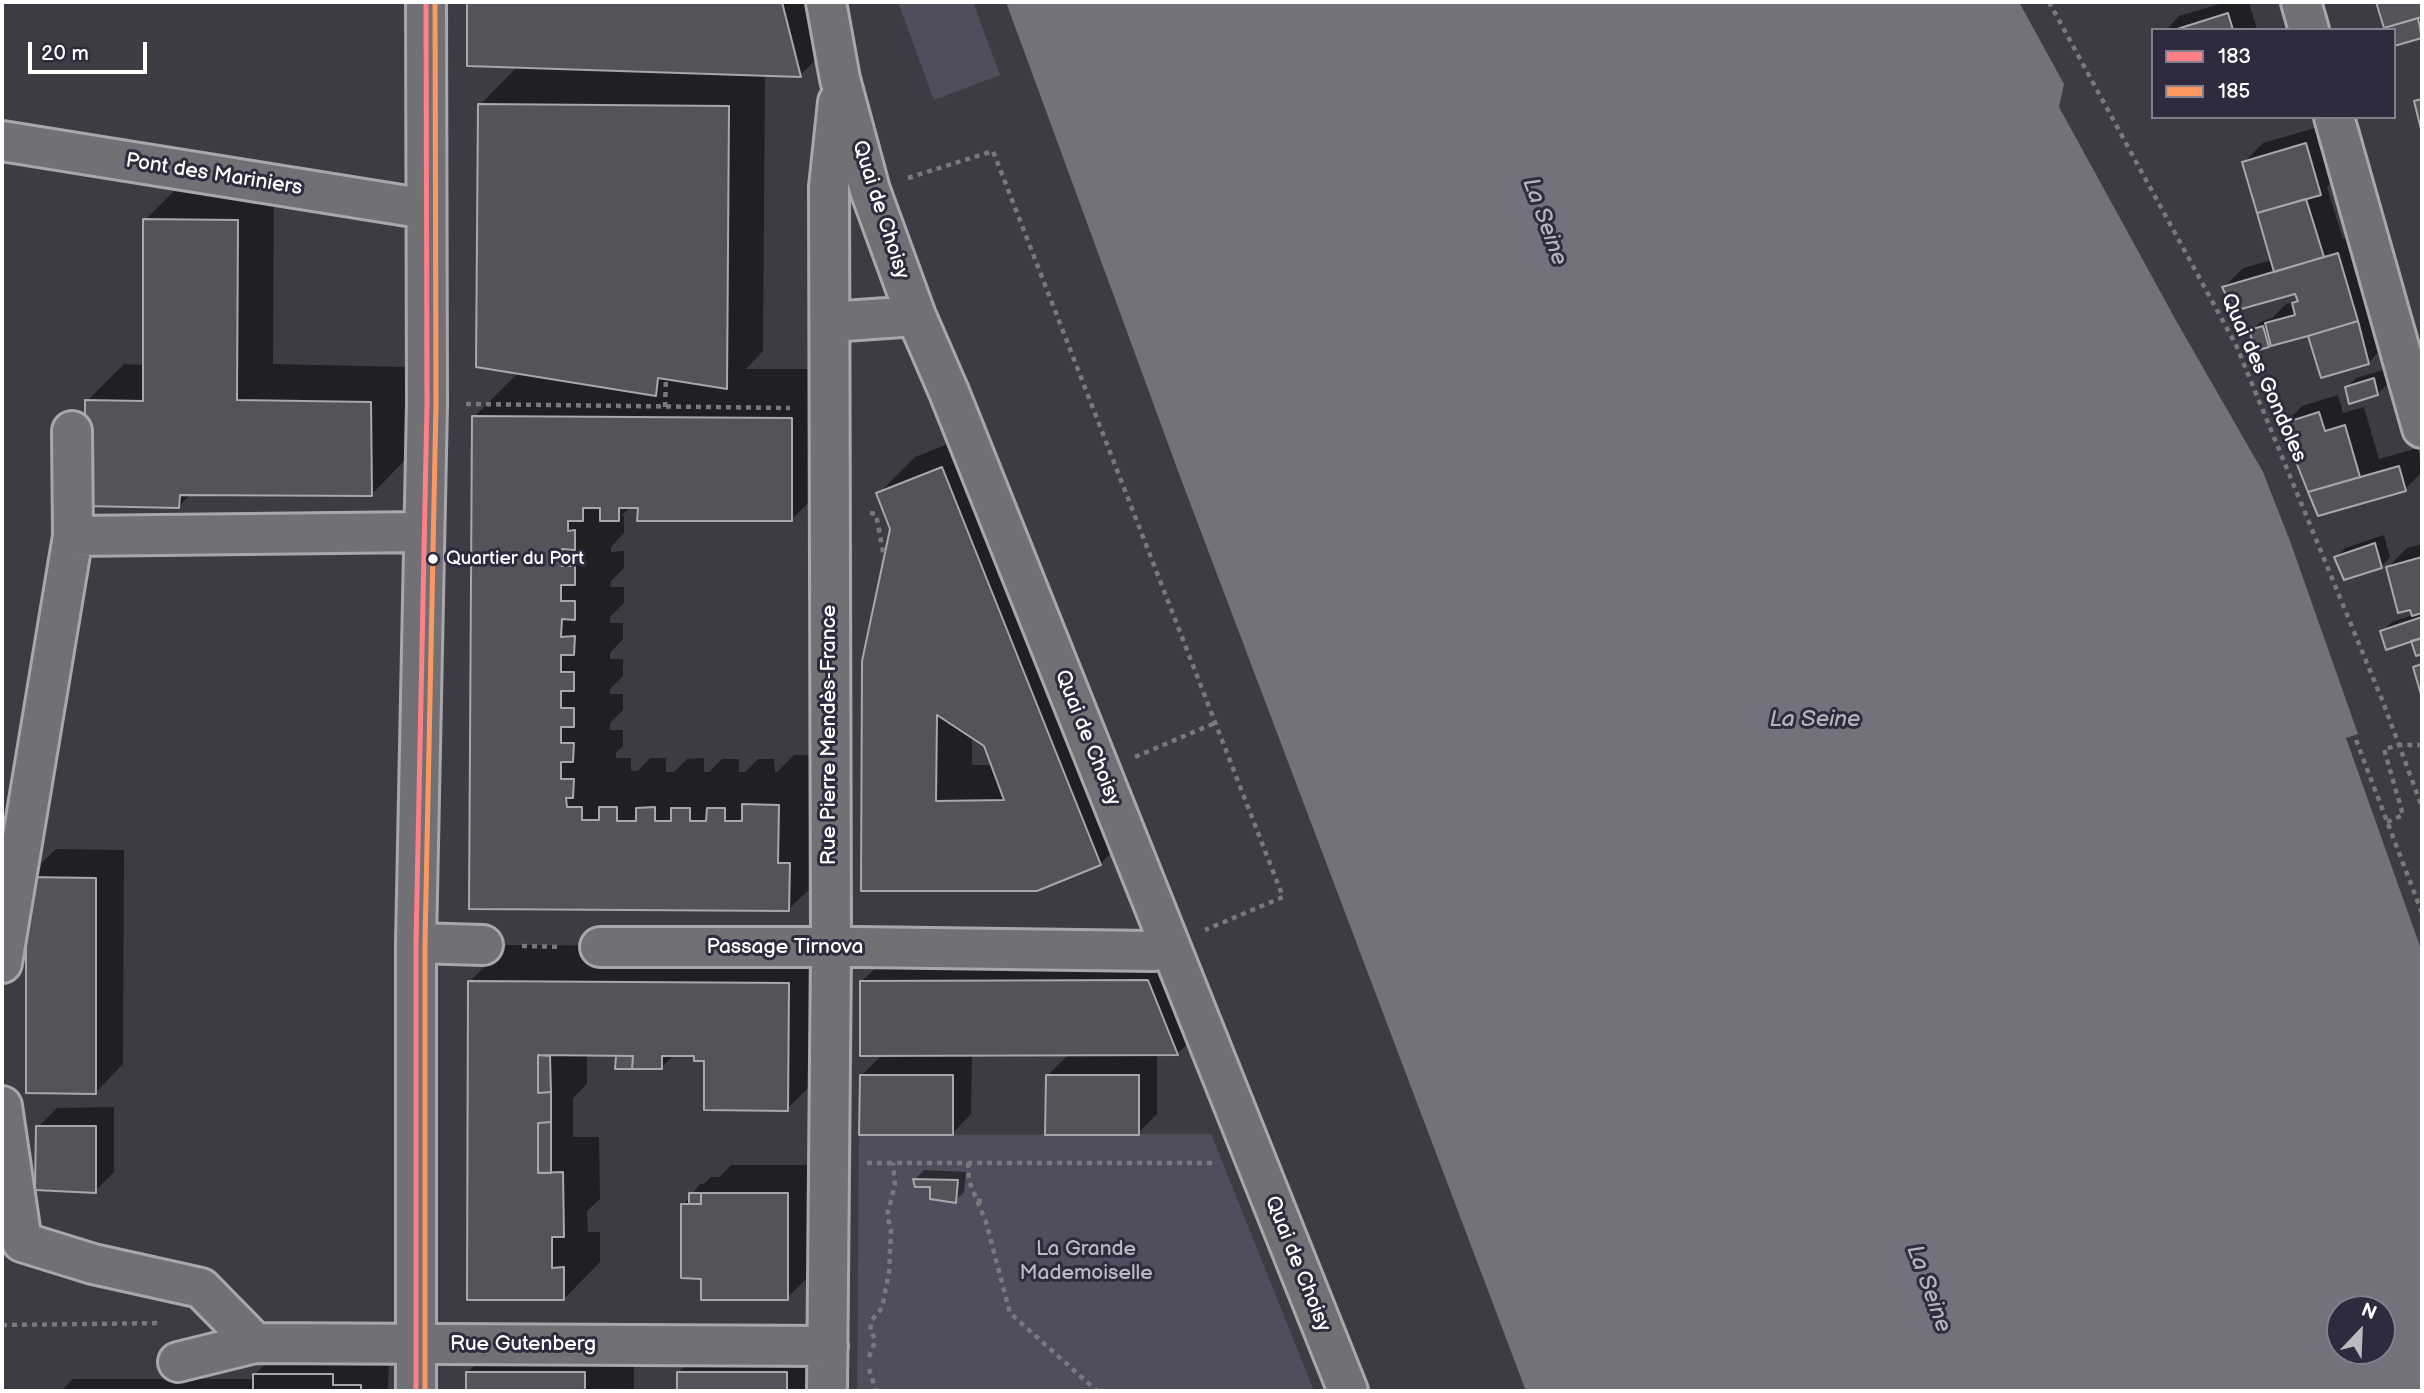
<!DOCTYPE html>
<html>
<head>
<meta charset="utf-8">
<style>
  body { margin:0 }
  #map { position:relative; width:2424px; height:1393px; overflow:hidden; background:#3e3b45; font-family:"Balsamiq Sans",sans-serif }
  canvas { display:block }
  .frame { position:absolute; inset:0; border:4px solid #fff; pointer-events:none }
  .legend { position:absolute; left:2151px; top:28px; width:245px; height:91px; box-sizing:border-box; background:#2f2a3d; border:2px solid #827f8b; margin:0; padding:9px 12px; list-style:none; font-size:21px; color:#fff }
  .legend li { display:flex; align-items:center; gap:14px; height:35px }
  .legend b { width:35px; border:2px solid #827f8b }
  .north { position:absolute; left:2326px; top:1295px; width:70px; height:70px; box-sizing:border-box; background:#2f2a3d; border:2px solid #827f8b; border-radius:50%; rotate:23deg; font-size:19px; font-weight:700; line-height:28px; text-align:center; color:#fff }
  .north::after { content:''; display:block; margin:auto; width:24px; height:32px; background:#bbbabe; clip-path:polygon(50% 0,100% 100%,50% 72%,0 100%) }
  .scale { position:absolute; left:28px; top:42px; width:119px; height:32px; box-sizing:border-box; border:4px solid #fff; border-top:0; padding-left:9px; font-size:21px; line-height:24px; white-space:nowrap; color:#fff; -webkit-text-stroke:5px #2f2a3d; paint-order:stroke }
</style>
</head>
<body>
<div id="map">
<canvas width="2424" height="1393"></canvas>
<div class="frame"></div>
<ul class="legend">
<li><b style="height:9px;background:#ff8087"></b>183</li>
<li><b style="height:9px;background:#ff9860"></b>185</li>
</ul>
<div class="north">N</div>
<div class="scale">20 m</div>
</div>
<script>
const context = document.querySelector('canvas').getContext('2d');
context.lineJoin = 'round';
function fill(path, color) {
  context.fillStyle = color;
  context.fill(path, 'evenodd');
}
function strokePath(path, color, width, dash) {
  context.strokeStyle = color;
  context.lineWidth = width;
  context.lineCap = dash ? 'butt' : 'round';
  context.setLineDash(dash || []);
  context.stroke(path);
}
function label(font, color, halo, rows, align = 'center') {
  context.font = font + ' "Balsamiq Sans",sans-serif';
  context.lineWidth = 6;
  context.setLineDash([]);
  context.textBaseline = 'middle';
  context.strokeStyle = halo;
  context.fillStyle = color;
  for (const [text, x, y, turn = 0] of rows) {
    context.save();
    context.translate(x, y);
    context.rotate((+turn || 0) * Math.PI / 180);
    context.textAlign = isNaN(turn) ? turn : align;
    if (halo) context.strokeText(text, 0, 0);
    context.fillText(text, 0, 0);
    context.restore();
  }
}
fill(new Path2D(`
  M 898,2 L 973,2 L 1000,75 L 934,100 Z
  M 1211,1134 L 1314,1391 L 857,1391 L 859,1135 Z`), '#524d5c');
fill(new Path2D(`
  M 1006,2 L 2019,2 L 2064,84 L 2059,107 L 2178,324 L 2263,472 L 2290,541 L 2358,734 L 2346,738 L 2422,952 L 2422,1391 L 1526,1391 L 1181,479 ZM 2340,1309 L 2382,1309 L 2382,1351 L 2340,1351 Z`), '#74717d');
fill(new Path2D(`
  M 469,2 L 827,2 L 837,39 L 800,75 L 765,74 L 763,351 L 746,369 L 842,369 L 841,470 L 791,520 L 631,507 L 621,516 L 624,516 L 624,533 L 611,547 L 611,552 L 624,551 L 624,568 L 611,581 L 610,587 L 624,587 L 624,603 L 610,617 L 610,623 L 623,623 L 623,639 L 610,653 L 610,659 L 623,659 L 623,676 L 610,689 L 610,694 L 623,694 L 623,710 L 610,723 L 610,730 L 623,730 L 623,746 L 616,753 L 616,758 L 631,758 L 631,771 L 638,771 L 650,758 L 666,758 L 666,772 L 674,772 L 687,759 L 704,758 L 704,772 L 709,772 L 722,759 L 739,759 L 739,772 L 745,772 L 758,759 L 774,759 L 775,772 L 777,772 L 794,755 L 828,756 L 839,860 L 789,909 L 471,908 L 474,417 L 519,372 L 480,105 L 518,66 L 469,65 Z
  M 2226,2 L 2249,2 L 2257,30 L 2166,30 L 2179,16 Z
  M 2378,2 L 2422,2 L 2422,36 L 2394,44 L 2394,30 L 2386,30 Z
  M 2325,125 L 2339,174 L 2327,187 L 2343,239 L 2357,235 L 2387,344 L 2368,363 L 2310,333 L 2272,341 L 2268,345 L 2251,331 L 2260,322 L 2272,318 L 2286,304 L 2296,302 L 2299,298 L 2296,292 L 2224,287 L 2243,268 L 2273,260 L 2244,162 L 2263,143 Z
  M 182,183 L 274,184 L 273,364 L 407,367 L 407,458 L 371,495 L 191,494 L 179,506 L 87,401 L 124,364 L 145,365 L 145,220 Z
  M 2383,370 L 2387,385 L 2377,394 L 2347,387 L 2356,378 Z
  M 2338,395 L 2343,413 L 2364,407 L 2379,459 L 2418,448 L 2422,472 L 2405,489 L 2319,514 L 2283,425 L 2302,406 Z
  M 979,432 L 1137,827 L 1100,864 L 1037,889 L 863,890 L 892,529 L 878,494 L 915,457 ZM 972,736 L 986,745 L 993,765 L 972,765 Z
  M 2384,535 L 2390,557 L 2381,567 L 2336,557 L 2345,548 Z
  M 2422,544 L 2422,652 L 2417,654 L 2412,639 L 2382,631 L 2392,622 L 2413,615 L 2388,567 L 2407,548 Z
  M 56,849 L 124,850 L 123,1064 L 95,1093 L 27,877 Z
  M 507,945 L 825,947 L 824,1072 L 787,1109 L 696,1055 L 674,1055 L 661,1068 L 617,1057 L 620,1054 L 587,1054 L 587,1084 L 573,1098 L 573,1137 L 599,1137 L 600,1199 L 587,1211 L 588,1232 L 600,1232 L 600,1262 L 564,1299 L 469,1299 L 470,981 Z
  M 899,945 L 1185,945 L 1214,1017 L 1178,1053 L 1157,1053 L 1157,1114 L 1138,1133 L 1047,1076 L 1070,1053 L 972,1054 L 971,1114 L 952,1134 L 861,1076 L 883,1054 L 862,981 Z
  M 114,1107 L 114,1172 L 95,1191 L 38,1127 L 57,1108 Z
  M 731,1165 L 815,1165 L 815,1270 L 787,1298 L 703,1277 L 683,1205 L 700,1184 L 704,1184 L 711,1177 L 720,1177 Z
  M 924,1170 L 966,1172 L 964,1192 L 955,1201 L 931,1186 L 915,1179 Z
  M 517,1323 L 634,1323 L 634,1391 L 468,1391 L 467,1373 Z
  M 814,1344 L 814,1391 L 678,1391 L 678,1373 L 707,1345 Z
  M 283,1346 L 389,1358 L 388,1391 L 61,1391 L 73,1379 L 254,1379 L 254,1375 Z`), '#0007');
const building = new Path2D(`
  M 467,2 L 782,2 L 801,77 L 467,66 Z
  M 2376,2 L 2422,2 L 2422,17 L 2384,28 Z
  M 2228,13 L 2233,30 L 2174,30 Z
  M 2418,18 L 2422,38 L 2394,46 L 2394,30 L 2384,30 L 2384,28 Z
  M 2422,99 L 2422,133 L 2414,101 Z
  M 478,104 L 729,106 L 727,389 L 658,378 L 656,396 L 476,367 Z
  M 2306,143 L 2321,195 L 2257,213 L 2242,162 Z
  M 2306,199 L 2324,257 L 2274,272 L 2257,213 Z
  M 143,219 L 238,220 L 237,400 L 371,402 L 372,496 L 180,495 L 179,508 L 85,506 L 85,400 L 143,401 Z
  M 2338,253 L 2358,321 L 2308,336 L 2271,346 L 2265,323 L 2295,315 L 2292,303 L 2298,301 L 2295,294 L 2234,311 L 2222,287 Z
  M 2358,321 L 2369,364 L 2321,378 L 2308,336 Z
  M 2263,326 L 2269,347 L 2255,351 L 2249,330 Z
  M 2374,378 L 2378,395 L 2349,404 L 2345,387 Z
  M 2319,412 L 2325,431 L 2345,425 L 2360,477 L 2308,492 L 2281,424 Z
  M 472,416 L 792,418 L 792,521 L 637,521 L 638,508 L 619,508 L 619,521 L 600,521 L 600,508 L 583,508 L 583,521 L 568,521 L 568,531 L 575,530 L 575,550 L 562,549 L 562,566 L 575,566 L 575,585 L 561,585 L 561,601 L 575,601 L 575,620 L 562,619 L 561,637 L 575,636 L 574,655 L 561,655 L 561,672 L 574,672 L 574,691 L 561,691 L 561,708 L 574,708 L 574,727 L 561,727 L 561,743 L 574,743 L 573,762 L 561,762 L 561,779 L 574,779 L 573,798 L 566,798 L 567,807 L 582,807 L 582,820 L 599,820 L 599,807 L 617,807 L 617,821 L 636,821 L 636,808 L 655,807 L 655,821 L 671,821 L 671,808 L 690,808 L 690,821 L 706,821 L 707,808 L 725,808 L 725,821 L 742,821 L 742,804 L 779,805 L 778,863 L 790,863 L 789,911 L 469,909 Z
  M 2399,466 L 2406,491 L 2318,516 L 2308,492 Z
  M 942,467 L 1101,865 L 1037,891 L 861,891 L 862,661 L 890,529 L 876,493 ZM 937,715 L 984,746 L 1004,800 L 936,801 Z
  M 2375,543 L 2382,568 L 2344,580 L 2334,557 Z
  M 2422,557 L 2422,613 L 2412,616 L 2410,610 L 2398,613 L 2386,567 Z
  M 2422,617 L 2422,638 L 2386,650 L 2380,631 Z
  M 2422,638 L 2422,654 L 2416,656 L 2411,641 Z
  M 2422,664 L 2422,698 L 2413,667 Z
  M 26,877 L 96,878 L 96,1094 L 26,1093 Z
  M 1148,980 L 1178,1055 L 860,1056 L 860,981 Z
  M 468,981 L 789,983 L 788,1111 L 704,1110 L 704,1061 L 694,1061 L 694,1056 L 662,1056 L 662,1069 L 632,1069 L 633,1056 L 538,1055 L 538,1093 L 551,1092 L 551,1122 L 538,1123 L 538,1173 L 563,1172 L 564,1237 L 552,1237 L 552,1268 L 564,1267 L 564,1300 L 467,1300 Z
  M 538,1055 L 550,1056 L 551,1092 L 538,1093 Z
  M 616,1056 L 633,1056 L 632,1069 L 615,1069 Z
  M 860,1075 L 953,1075 L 953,1135 L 859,1135 Z
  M 1046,1075 L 1139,1075 L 1139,1135 L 1045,1135 Z
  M 551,1122 L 551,1173 L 538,1173 L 538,1123 Z
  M 36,1126 L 96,1126 L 96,1193 L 35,1190 Z
  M 913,1179 L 958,1180 L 956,1203 L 930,1199 L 930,1187 L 915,1187 Z
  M 689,1193 L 701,1193 L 701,1204 L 689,1204 Z
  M 701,1193 L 788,1193 L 788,1300 L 701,1300 L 701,1279 L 681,1278 L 681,1204 L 701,1204 Z
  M 466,1372 L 585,1372 L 585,1391 L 466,1391 Z
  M 677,1372 L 787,1372 L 787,1391 L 677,1391 Z
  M 253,1374 L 333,1374 L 333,1385 L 361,1385 L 361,1391 L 253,1391 Z
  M 253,1374 L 333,1374 L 333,1385 L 361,1385 L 361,1391 L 253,1391 Z`);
fill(building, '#55535a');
strokePath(building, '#a8a7ab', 2);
const minor = new Path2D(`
  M 826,2 L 840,79 L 870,190 L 916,316 L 949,392 L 1348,1391
  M 2,141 L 426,209
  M 830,322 L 916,316
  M 72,431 L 73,536
  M 416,943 L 483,945
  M 600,947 L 858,947 L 1153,951
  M 2,963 L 73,536 L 424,532
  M 2,1106 L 22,1242 L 93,1264 L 201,1288 L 255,1343
  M 178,1362 L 255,1343 L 828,1346
  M 416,1391 L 416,943 L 427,404 L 426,2
  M 827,1391 L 831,948 L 829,187 L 838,102`);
const major = new Path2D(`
  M 2301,2 L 2309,30
  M 2334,117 L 2422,428`);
strokePath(minor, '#a8a7ab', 44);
strokePath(major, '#a8a7ab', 44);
strokePath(new Path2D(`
  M 2049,2 L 2236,345 L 2383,702 L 2422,807
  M 908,178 L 993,151 L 1283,897 L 1205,930
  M 466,404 L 790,408
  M 665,407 L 666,379
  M 870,513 L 876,514 L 884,557
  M 2356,740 L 2422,913
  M 1135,757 L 1215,723
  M 2387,822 L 2403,815 L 2384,749 L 2400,745 L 2422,745
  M 522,946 L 562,947
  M 867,1163 L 1215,1163
  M 968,1163 L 969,1181 L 986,1222 L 1010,1313 L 1097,1391
  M 977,1201 L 986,1201
  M 2,1325 L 162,1323
  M 869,1357 L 874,1344 L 875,1339 L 870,1330 L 872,1320 L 882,1308 L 889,1272 L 891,1230 L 887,1215 L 895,1185 L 893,1163
  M 869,1369 L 876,1391`), '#7a787d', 4.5, [5, 5]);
strokePath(minor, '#717074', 38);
strokePath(major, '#717074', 38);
strokePath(new Path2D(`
  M 416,1391 L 416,943 L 427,404 L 426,2`), '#ff8087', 5);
strokePath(new Path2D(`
  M 425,1391 L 425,943 L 436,404 L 435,2`), '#ff9860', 5);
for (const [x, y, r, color] of [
  [433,559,6,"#fff"]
]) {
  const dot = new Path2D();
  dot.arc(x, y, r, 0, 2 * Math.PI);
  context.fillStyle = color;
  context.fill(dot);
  strokePath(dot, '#2f2a3d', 2.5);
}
label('19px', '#fff', '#2f2a3d', [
  ["Quartier du Port",446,559]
], 'left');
label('21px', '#fff', '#2f2a3d', [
  ["Pont des Mariniers",214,175,9],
  ["Quai de Choisy",880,210,72],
  ["Quai des Gondoles",2263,378,66],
  ["Rue Pierre Mendès-France",830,735,-90],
  ["Quai de Choisy",1087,738,68],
  ["Passage Tirnova",785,948],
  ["Quai de Choisy",1297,1264,68],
  ["Rue Gutenberg",523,1345]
]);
label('21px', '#bbb9bf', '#2f2a3d', [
  ["La Grande",1086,1250],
  ["Mademoiselle",1086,1274]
]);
label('italic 23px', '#b5b4ba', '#2f2a3d', [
  ["La Seine",1544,222,70],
  ["La Seine",1815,720],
  ["La Seine",1928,1289,70]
]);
</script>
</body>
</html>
